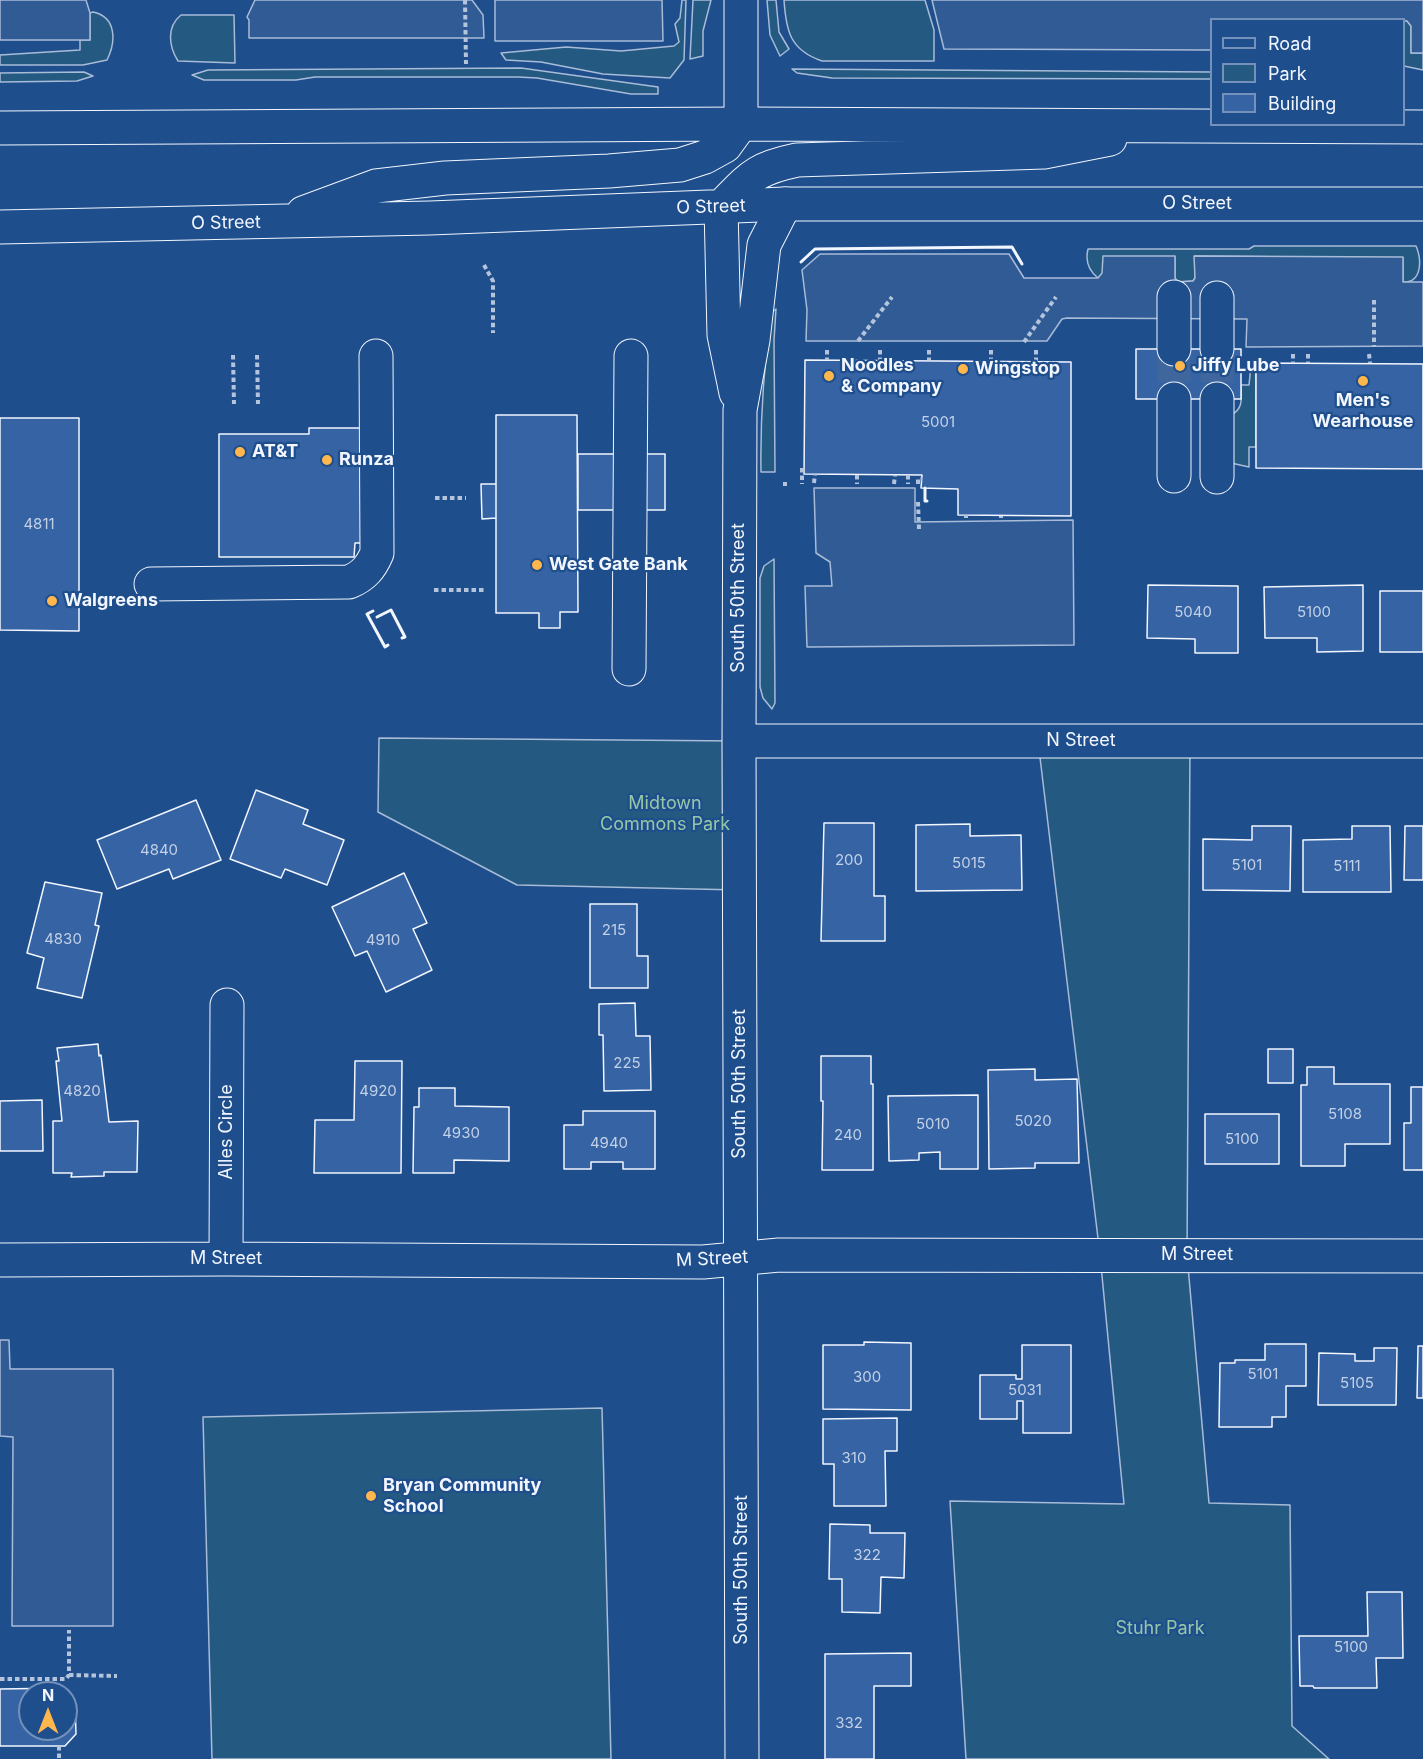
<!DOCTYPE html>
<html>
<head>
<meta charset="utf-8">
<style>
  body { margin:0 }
  #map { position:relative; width:1423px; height:1759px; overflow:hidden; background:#1f4e8c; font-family:Inter,sans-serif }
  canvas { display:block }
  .legend { position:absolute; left:1210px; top:18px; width:195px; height:108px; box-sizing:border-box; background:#1f4e8c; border:2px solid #7391ba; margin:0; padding:8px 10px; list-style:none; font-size:18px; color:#f2f6ff }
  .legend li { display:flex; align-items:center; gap:12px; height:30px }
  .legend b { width:30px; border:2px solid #7391ba }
  .north { position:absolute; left:18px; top:1681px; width:60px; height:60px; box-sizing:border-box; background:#1f4e8c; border:2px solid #7391ba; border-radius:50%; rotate:0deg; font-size:16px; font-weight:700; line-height:24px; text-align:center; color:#f2f6ff }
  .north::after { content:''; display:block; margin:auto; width:21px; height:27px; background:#ffb74d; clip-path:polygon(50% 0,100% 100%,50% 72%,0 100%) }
</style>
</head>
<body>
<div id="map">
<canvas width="1423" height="1759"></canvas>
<ul class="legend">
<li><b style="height:8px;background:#1f4e8c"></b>Road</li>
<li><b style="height:16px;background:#245a82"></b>Park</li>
<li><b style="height:16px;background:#3563a3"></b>Building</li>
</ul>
<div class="north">N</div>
</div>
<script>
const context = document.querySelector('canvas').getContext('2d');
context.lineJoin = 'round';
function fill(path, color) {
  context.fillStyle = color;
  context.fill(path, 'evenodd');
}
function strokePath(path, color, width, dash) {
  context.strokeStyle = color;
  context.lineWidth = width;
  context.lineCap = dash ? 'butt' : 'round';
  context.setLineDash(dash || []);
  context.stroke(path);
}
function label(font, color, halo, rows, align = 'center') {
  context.font = font + ' Inter,sans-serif';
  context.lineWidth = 4.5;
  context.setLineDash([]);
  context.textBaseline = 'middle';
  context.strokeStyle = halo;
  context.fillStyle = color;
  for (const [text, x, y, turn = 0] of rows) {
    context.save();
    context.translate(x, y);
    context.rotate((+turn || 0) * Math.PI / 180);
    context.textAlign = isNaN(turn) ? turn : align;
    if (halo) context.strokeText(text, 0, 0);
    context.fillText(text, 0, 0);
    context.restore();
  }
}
const green = new Path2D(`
  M 682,0 L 686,0 L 684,60 L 670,78 L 603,74 L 541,62 L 506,60 L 501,53 L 566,47 L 621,51 L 674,46 L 679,42 L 675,24 L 680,18 Z
  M 693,0 L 711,0 L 703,31 L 703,56 L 690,59 Z
  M 767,0 L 776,0 L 779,32 L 789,49 L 780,56 L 770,35 Z
  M 784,0 L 925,0 L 934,30 L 934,61 L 822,61 C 790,50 786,31 784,0 Z
  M 93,12 C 117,17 116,42 107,60 L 83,65 L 0,65 L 0,55 L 80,50 L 80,40 L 90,40 L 90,13 Z
  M 181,15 L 234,15 L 235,63 L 178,61 C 169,47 166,27 181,15 Z
  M 1404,20 L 1407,21 L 1411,26 L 1411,53 L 1423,53 L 1423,70 L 1404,66 Z
  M 521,68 L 658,87 L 658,94 L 631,94 L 537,78 L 518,77 L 315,77 L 296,80 L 204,80 L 192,75 L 208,70 Z
  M 792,69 L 1211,72 L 1212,79 L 832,78 L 797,73 Z
  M 84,72 L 93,76 L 77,81 L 0,82 L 0,73 Z
  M 1254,246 L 1416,246 C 1422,260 1422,283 1403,282 L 1403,258 L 1195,256 L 1195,278 L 1193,281 L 1177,282 L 1175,278 L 1175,257 L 1102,274 L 1098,278 C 1088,270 1085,261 1088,249 L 1249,249 Z
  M 776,309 L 774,340 L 775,472 L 761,472 C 760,418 764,366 771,313 Z
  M 1251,365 L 1256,365 L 1256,447 L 1249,447 L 1249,467 L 1231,463 L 1232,414 C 1244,409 1241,396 1241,385 L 1249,385 Z
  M 774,559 L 775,703 L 772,709 L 763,698 L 760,687 L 760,578 L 764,566 Z
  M 379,738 L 739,741 L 739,890 L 517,885 L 378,812 Z
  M 1038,741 L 1190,741 L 1187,1255 L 1209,1503 L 1290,1505 L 1292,1726 L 1329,1759 L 966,1759 L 950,1501 L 1124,1504 L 1100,1255 Z
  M 602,1408 L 611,1759 L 212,1759 L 203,1417 Z`);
fill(green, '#245a82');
strokePath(green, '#a8bbd7', 1.5);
const parking = new Path2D(`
  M 0,0 L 86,0 L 90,13 L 90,40 L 0,40 Z
  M 255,0 L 472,0 L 483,15 L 484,38 L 249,38 L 249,20 L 247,17 Z
  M 495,0 L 662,0 L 663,41 L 495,41 Z
  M 932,0 L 1423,0 L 1423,53 L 1411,53 L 1411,26 L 1407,21 L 1384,19 L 1212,20 L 1211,50 L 944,49 Z
  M 820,254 L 1009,254 L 1024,278 L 1098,278 L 1102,273 L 1103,256 L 1175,256 L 1175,278 L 1178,282 L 1193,281 L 1195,278 L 1194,256 L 1403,257 L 1403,282 L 1423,282 L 1423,346 L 1246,347 L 1247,319 L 1067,318 L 1062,319 L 1047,341 L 806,341 L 807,310 L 802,270 Z
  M 814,488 L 915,488 L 915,522 L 1073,520 L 1074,645 L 807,647 L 805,586 L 832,586 L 830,562 L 816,553 Z
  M 0,1340 L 9,1340 L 10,1369 L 113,1369 L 113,1626 L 12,1626 L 13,1437 L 0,1436 Z`);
fill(parking, '#305b95');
strokePath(parking, '#a8bbd7', 1.5);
const building = new Path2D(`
  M 1136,349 L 1241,349 L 1241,399 L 1136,399 Z
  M 805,360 L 1071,362 L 1071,516 L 958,515 L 958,489 L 921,488 L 922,475 L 804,474 Z
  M 1256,363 L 1423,364 L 1423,469 L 1256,468 Z
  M 496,415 L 577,415 L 578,612 L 560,612 L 560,628 L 539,628 L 539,613 L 496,613 Z
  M 0,418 L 79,418 L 79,631 L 0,630 Z
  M 309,428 L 366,428 L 366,543 L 355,543 L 354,557 L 219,557 L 219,434 L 309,434 Z
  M 578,454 L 665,454 L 665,510 L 578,510 Z
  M 481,484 L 496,484 L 496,518 L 482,519 Z
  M 1148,585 L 1238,586 L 1238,653 L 1195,653 L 1195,639 L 1147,638 Z
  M 1363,585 L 1363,651 L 1317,652 L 1317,638 L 1265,638 L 1264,587 Z
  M 1380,591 L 1423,591 L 1423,652 L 1380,652 Z
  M 256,790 L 308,810 L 303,824 L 344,840 L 327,885 L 285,869 L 281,878 L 230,859 Z
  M 196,800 L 221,860 L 173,879 L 169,869 L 117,889 L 97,840 Z
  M 824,823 L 874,823 L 874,896 L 885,896 L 885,941 L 821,941 Z
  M 970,824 L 970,836 L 1021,835 L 1022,890 L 916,891 L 916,825 Z
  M 1252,826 L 1291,826 L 1290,891 L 1203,890 L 1203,839 L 1252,840 Z
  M 1352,826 L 1390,826 L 1391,892 L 1303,892 L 1303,840 L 1352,839 Z
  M 1405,826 L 1423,826 L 1423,880 L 1404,880 Z
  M 404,873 L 427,923 L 413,929 L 432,970 L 386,992 L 367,951 L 355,956 L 332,907 Z
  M 45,882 L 102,893 L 95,925 L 99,926 L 82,998 L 37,988 L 44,958 L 27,953 Z
  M 590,904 L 637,904 L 637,956 L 648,956 L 648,988 L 590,988 Z
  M 635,1003 L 636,1036 L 650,1036 L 651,1090 L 604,1091 L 603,1035 L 599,1035 L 599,1004 Z
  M 98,1044 L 99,1056 L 101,1055 L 109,1122 L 138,1121 L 137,1172 L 104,1172 L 104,1176 L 71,1177 L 72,1173 L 53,1173 L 53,1121 L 62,1121 L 56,1061 L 59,1061 L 57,1048 Z
  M 1268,1049 L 1293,1049 L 1293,1083 L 1268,1083 Z
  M 821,1056 L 871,1056 L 871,1084 L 873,1084 L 873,1170 L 822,1170 L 823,1101 L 821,1101 Z
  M 355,1061 L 402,1061 L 401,1173 L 314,1173 L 315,1120 L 354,1120 Z
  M 1307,1067 L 1334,1067 L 1334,1084 L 1390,1084 L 1390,1144 L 1345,1144 L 1345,1166 L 1301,1166 L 1301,1085 L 1307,1085 Z
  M 1035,1069 L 1035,1080 L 1077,1079 L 1079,1163 L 1035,1163 L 1035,1168 L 989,1169 L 988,1070 Z
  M 1411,1087 L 1423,1087 L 1423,1170 L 1404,1170 L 1404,1123 L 1411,1123 Z
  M 419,1088 L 455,1088 L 455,1106 L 509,1107 L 509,1161 L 454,1160 L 454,1173 L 413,1173 L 414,1107 L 419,1107 Z
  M 978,1095 L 978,1169 L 940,1169 L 940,1152 L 919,1153 L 919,1160 L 889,1161 L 888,1096 Z
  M 42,1100 L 43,1151 L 0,1151 L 0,1101 Z
  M 583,1111 L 655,1111 L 655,1169 L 623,1169 L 623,1162 L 591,1162 L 591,1169 L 564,1169 L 564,1125 L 583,1125 Z
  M 1205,1114 L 1279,1114 L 1279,1164 L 1205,1164 Z
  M 864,1342 L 911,1343 L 911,1410 L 823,1409 L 823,1345 L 864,1345 Z
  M 1265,1344 L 1306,1344 L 1306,1386 L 1286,1386 L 1286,1417 L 1272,1417 L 1272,1427 L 1219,1427 L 1220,1363 L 1235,1363 L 1235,1360 L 1265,1360 Z
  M 1022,1345 L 1071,1345 L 1071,1433 L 1023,1433 L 1023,1401 L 1017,1401 L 1017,1419 L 980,1419 L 980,1375 L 1016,1375 L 1016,1379 L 1022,1379 Z
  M 1418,1346 L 1423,1346 L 1423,1398 L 1417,1398 Z
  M 1374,1348 L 1397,1348 L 1396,1405 L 1318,1405 L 1319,1353 L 1355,1354 L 1355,1361 L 1374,1361 Z
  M 897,1418 L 897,1451 L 885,1451 L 886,1506 L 834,1506 L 834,1464 L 823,1464 L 823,1419 Z
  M 830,1524 L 870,1525 L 870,1533 L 905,1533 L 904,1578 L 881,1577 L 880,1613 L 842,1612 L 842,1579 L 829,1579 Z
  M 1367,1592 L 1402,1592 L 1403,1658 L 1376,1658 L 1377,1688 L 1314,1688 L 1313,1686 L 1300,1686 L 1299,1636 L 1368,1636 Z
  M 911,1653 L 911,1686 L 874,1686 L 874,1759 L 825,1759 L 825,1654 Z
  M 64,1688 L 75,1701 L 76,1734 L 65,1746 L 0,1746 L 0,1689 ZM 30,1693 L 66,1693 L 66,1729 L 30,1729 Z`);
fill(building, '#3563a3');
strokePath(building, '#f2f6ff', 1.5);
strokePath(new Path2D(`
  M 1174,349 L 1174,399
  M 1217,349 L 1217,399`), '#3f679d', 33, [33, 16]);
const minor = new Path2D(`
  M 741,0 L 741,124
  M 721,207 L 724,335 L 736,393
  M 1217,298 L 1217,349
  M 1174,349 L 1174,297
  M 1174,399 L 1174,476
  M 1217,399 L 1217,477
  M 151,584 L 349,582 C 364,576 371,567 377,553 L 376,356
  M 629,669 L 631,356
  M 739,741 L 1423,741
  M 226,1259 L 227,1005
  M 0,1260 L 226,1259 L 703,1262 L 779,1255 L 1423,1256
  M 742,1759 L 739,741 L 740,410 L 753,340 L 764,245 L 785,204`);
const major = new Path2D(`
  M 0,128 L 741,124 L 1423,127
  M 721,207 C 751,177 754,169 797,160 L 1044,152 L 1110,139
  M 303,213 L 376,186 L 445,178 L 609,171 L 680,165 L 705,157 L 725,146 L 741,124
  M 0,227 L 430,218 L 785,204 L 1423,204`);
strokePath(minor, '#f2f6ff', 35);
strokePath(major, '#f2f6ff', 35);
strokePath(new Path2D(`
  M 465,0 L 466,64
  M 484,265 L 493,281 L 493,333
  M 1374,300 L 1374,347
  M 858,341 L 892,297
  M 1024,342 L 1056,297
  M 827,350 L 827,360
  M 880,350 L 880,360
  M 929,350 L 929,360
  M 991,350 L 991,361
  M 1036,350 L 1036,362
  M 1293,354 L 1293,363
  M 1308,354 L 1308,363
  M 1369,354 L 1370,363
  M 233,355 L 234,404
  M 257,355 L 258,404
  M 802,468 L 802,484
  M 857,475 L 857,484
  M 908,475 L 908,484
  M 814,483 L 815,474
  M 783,484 L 787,484
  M 894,484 L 895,475
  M 918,484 L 918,479 L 922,479
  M 435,498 L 466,498
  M 918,502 L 919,529
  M 966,515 L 966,518
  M 1001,516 L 1001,518
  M 434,590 L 484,590
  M 69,1675 L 117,1676
  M 0,1679 L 66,1679 L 69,1675 L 69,1630
  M 59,1746 L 59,1759`), '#b3c4dc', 4, [4.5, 3]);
strokePath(minor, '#1f4e8c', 33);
strokePath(major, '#1f4e8c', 33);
strokePath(new Path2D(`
  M 801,262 L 815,249 L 1012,247 L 1022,264
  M 925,488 L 925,501 L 927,501
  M 373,611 L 367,614 L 385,647 L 388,645
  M 377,617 L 391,610 L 405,637 L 402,638`), '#f2f6ff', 3);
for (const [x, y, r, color] of [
  [1180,366,6,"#ffb74d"],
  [963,369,6,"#ffb74d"],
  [829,376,6,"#ffb74d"],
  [1363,381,6,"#ffb74d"],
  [240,452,6,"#ffb74d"],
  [327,460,6,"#ffb74d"],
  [537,565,6,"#ffb74d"],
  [52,601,6,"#ffb74d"],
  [371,1496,6,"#ffb74d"]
]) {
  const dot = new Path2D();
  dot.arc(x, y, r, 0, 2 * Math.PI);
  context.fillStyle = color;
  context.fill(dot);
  strokePath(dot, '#1f4e8c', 2);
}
label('15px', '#c3d1e8', null, [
  ["5001",938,422],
  ["4811",39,524],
  ["5040",1193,612],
  ["5100",1314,612],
  ["4840",159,850],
  ["200",849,860],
  ["5015",969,863],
  ["5101",1247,865],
  ["5111",1347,866],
  ["215",614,930],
  ["4830",63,939],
  ["4910",383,940],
  ["225",627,1063],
  ["4820",82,1091],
  ["4920",378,1091],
  ["5108",1345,1114],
  ["5020",1033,1121],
  ["5010",933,1124],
  ["4930",461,1133],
  ["240",848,1135],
  ["5100",1242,1139],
  ["4940",609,1143],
  ["5101",1263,1374],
  ["300",867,1377],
  ["5105",1357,1383],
  ["5031",1025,1390],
  ["310",854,1458],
  ["322",867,1555],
  ["5100",1351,1647],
  ["332",849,1723]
]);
label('18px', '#f2f6ff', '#1f4e8c', [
  ["O Street",1197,204],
  ["O Street",711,207,-2],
  ["O Street",226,223,-1],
  ["South 50th Street",739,598,-90],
  ["N Street",1081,741],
  ["South 50th Street",740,1084,-90],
  ["Alles Circle",227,1132,-90],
  ["M Street",1197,1255],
  ["M Street",226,1259],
  ["M Street",712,1259,-3],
  ["South 50th Street",742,1570,-90]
]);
label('bold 18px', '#f2f6ff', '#1f4e8c', [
  ["Noodles",841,366],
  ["& Company",841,387],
  ["Jiffy Lube",1192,366],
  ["Wingstop",975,369],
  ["Men's",1363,401,"center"],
  ["Wearhouse",1363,422,"center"],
  ["AT&T",252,452],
  ["Runza",339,460],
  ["West Gate Bank",549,565],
  ["Walgreens",64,601],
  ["Bryan Community",383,1486],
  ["School",383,1507]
], 'left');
label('18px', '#97c8a6', '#1f4e8c', [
  ["Midtown",665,804],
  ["Commons Park",665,825],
  ["Stuhr Park",1160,1629]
]);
</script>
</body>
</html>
